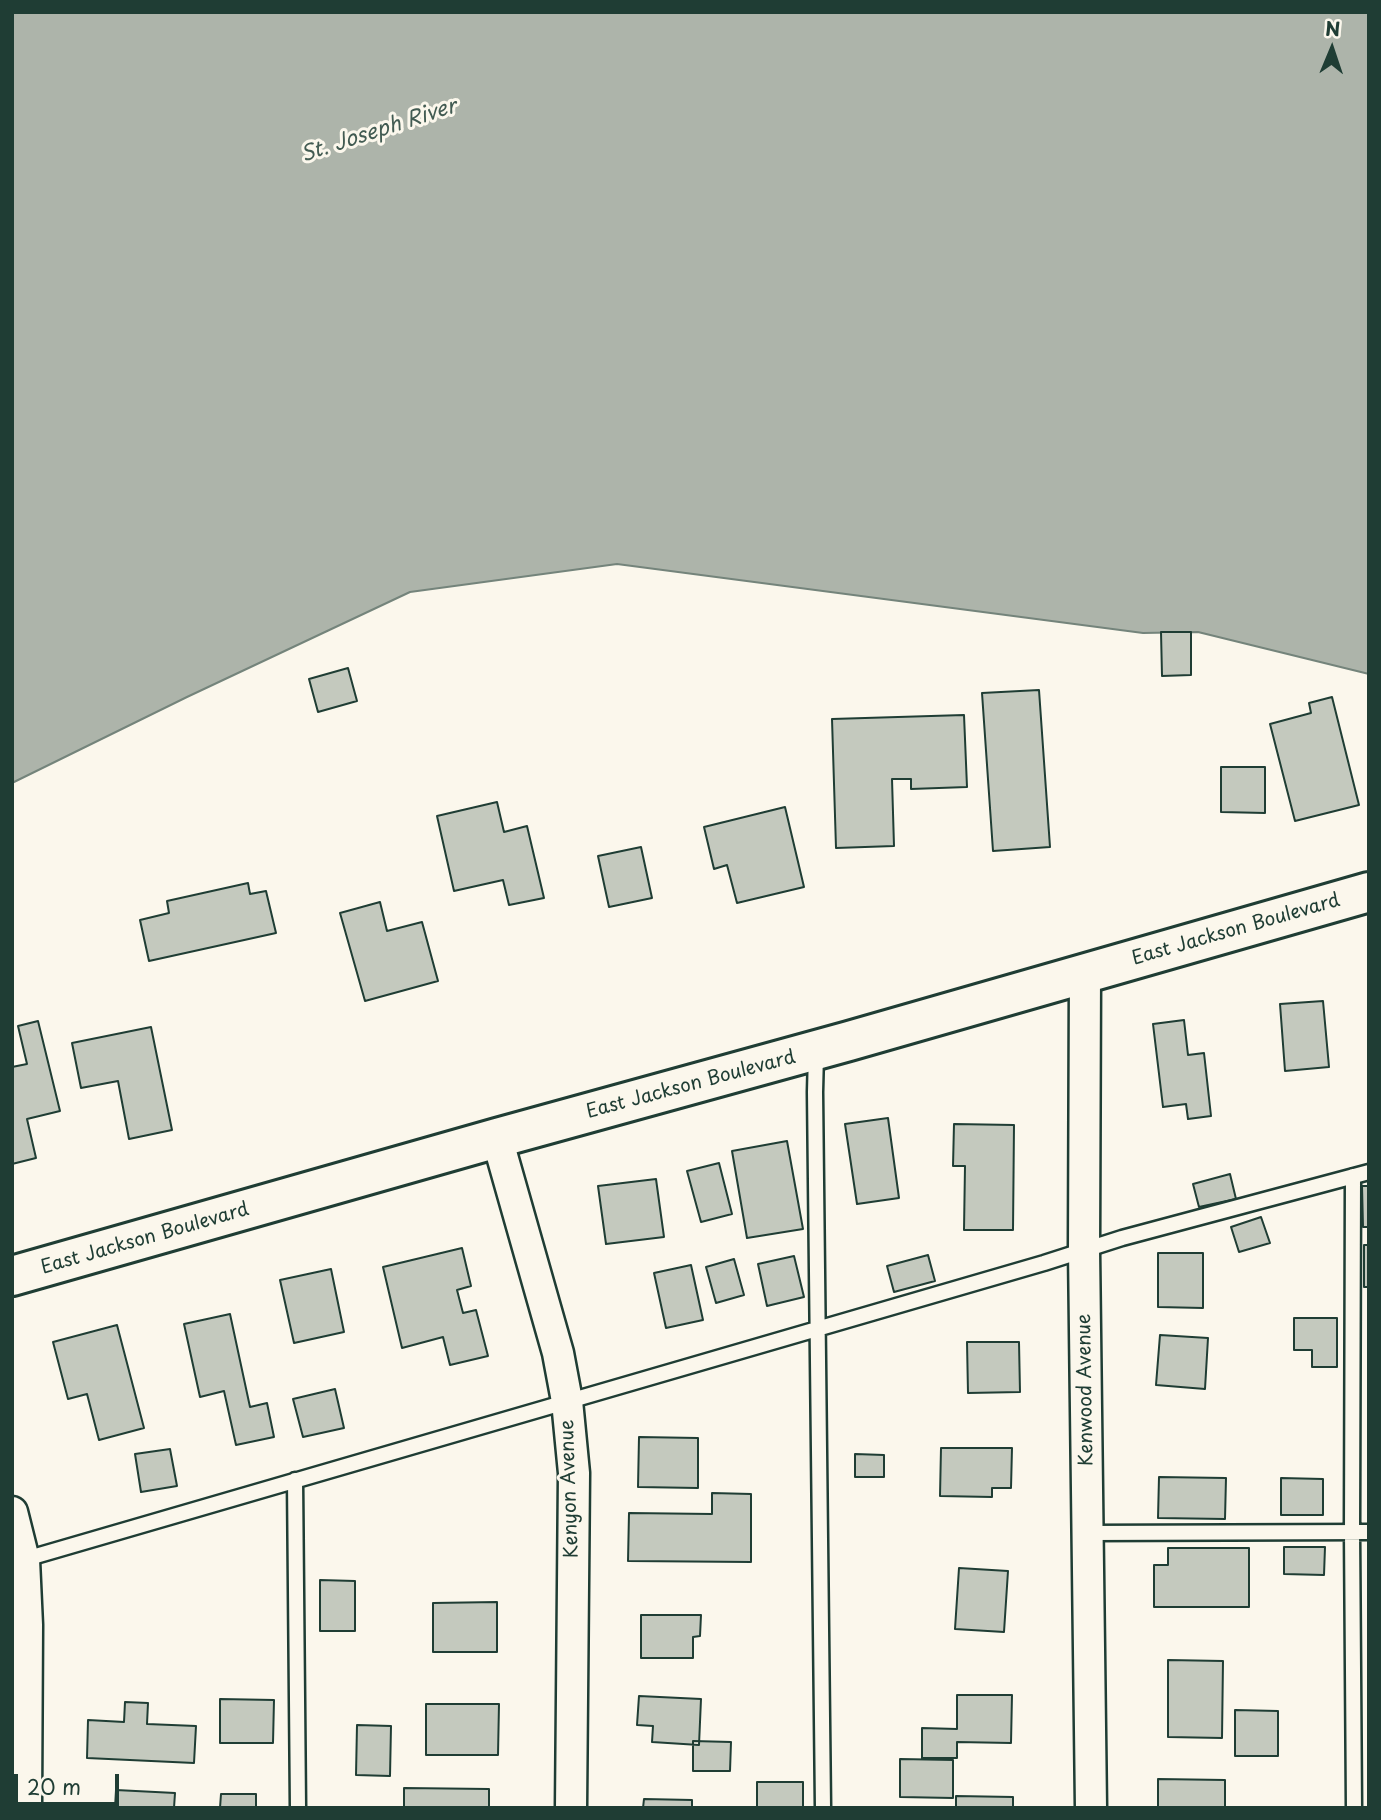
<!DOCTYPE html>
<html>
<head>
<meta charset="utf-8">
<style>
  body { margin:0 }
  #map { position:relative; width:1381px; height:1820px; overflow:hidden; background:#fbf7ec; font-family:"Playpen Sans",sans-serif }
  canvas { display:block }
  .frame { position:absolute; inset:0; border:14px solid #1f3d34; pointer-events:none }
  .north { position:absolute; left:1297px; top:14px; width:70px; height:70px; -webkit-text-stroke:5px #fbf7ec; paint-order:stroke; rotate:2deg; font-size:19px; font-weight:700; line-height:28px; text-align:center; color:#1f3d34 }
  .north::after { content:''; display:block; margin:auto; width:24px; height:32px; background:#1f3d34; clip-path:polygon(50% 0,100% 100%,50% 72%,0 100%) }
  .scale { position:absolute; left:14px; top:1774px; width:105px; height:32px; box-sizing:border-box; border:4px solid #1f3d34; border-top:0; padding-left:9px; font-size:21px; line-height:24px; white-space:nowrap; color:#1f3d34; -webkit-text-stroke:5px #fbf7ec; paint-order:stroke }
</style>
</head>
<body>
<div id="map">
<canvas width="1381" height="1820"></canvas>
<div class="frame"></div>
<div class="north">N</div>
<div class="scale">20 m</div>
</div>
<script>
const context = document.querySelector('canvas').getContext('2d');
context.lineJoin = 'round';
function fill(path, color) {
  context.fillStyle = color;
  context.fill(path, 'evenodd');
}
function strokePath(path, color, width, dash) {
  context.strokeStyle = color;
  context.lineWidth = width;
  context.lineCap = dash ? 'butt' : 'round';
  context.setLineDash(dash || []);
  context.stroke(path);
}
function label(font, color, halo, rows, align = 'center') {
  context.font = font + ' "Playpen Sans",sans-serif';
  context.lineWidth = 6;
  context.setLineDash([]);
  context.textBaseline = 'middle';
  context.strokeStyle = halo;
  context.fillStyle = color;
  for (const [text, x, y, turn = 0] of rows) {
    context.save();
    context.translate(x, y);
    context.rotate((+turn || 0) * Math.PI / 180);
    context.textAlign = isNaN(turn) ? turn : align;
    if (halo) context.strokeText(text, 0, 0);
    context.fillText(text, 0, 0);
    context.restore();
  }
}
const water = new Path2D(`
  M 12,12 L 1369,12 L 1369,674 L 1198,632 L 1143,633 L 617,564 L 410,592 L 187,697 L 12,783 Z`);
fill(water, '#adb4aa');
strokePath(water, '#74847b', 2);
const building = new Path2D(`
  M 1161,632 L 1191,632 L 1191,675 L 1162,676 Z
  M 348,668 L 357,701 L 318,712 L 309,679 Z
  M 1039,690 L 1050,847 L 993,851 L 982,693 Z
  M 1332,697 L 1359,805 L 1295,821 L 1270,724 L 1311,713 L 1309,703 Z
  M 964,715 L 967,787 L 911,789 L 911,779 L 892,779 L 894,846 L 836,848 L 832,719 Z
  M 1221,767 L 1265,767 L 1265,813 L 1221,812 Z
  M 497,802 L 504,832 L 527,826 L 544,898 L 509,905 L 503,880 L 454,891 L 437,816 Z
  M 785,807 L 804,887 L 737,903 L 727,865 L 714,869 L 704,827 Z
  M 641,847 L 652,898 L 609,907 L 598,856 Z
  M 248,883 L 250,894 L 266,891 L 276,933 L 149,961 L 140,920 L 169,913 L 167,901 Z
  M 380,902 L 387,931 L 422,922 L 438,981 L 365,1001 L 340,913 Z
  M 1323,1001 L 1329,1067 L 1285,1071 L 1280,1004 Z
  M 1184,1020 L 1188,1055 L 1204,1053 L 1211,1116 L 1188,1119 L 1186,1104 L 1163,1107 L 1153,1024 Z
  M 38,1021 L 60,1111 L 27,1119 L 36,1158 L 12,1164 L 12,1067 L 27,1064 L 18,1026 Z
  M 151,1027 L 172,1130 L 129,1139 L 118,1081 L 81,1088 L 72,1043 Z
  M 888,1118 L 899,1198 L 857,1204 L 845,1124 Z
  M 954,1124 L 1014,1125 L 1013,1230 L 964,1230 L 965,1166 L 953,1166 Z
  M 787,1141 L 803,1229 L 747,1238 L 732,1151 Z
  M 719,1163 L 732,1214 L 701,1222 L 687,1171 Z
  M 1230,1174 L 1236,1199 L 1199,1207 L 1193,1184 Z
  M 656,1179 L 664,1237 L 606,1244 L 598,1186 Z
  M 1362,1186 L 1369,1186 L 1369,1227 L 1363,1227 Z
  M 1261,1217 L 1270,1243 L 1239,1252 L 1231,1227 Z
  M 1364,1245 L 1369,1245 L 1369,1287 L 1364,1287 Z
  M 462,1248 L 471,1286 L 457,1290 L 463,1313 L 476,1310 L 488,1356 L 450,1365 L 443,1337 L 402,1348 L 383,1267 Z
  M 1158,1253 L 1203,1253 L 1203,1308 L 1158,1307 Z
  M 928,1255 L 935,1281 L 894,1292 L 887,1266 Z
  M 794,1256 L 804,1297 L 767,1306 L 758,1264 Z
  M 734,1259 L 744,1295 L 716,1303 L 706,1267 Z
  M 691,1265 L 703,1320 L 666,1328 L 654,1273 Z
  M 331,1269 L 344,1332 L 294,1343 L 280,1280 Z
  M 230,1314 L 250,1407 L 267,1403 L 274,1437 L 236,1445 L 224,1391 L 200,1397 L 184,1324 Z
  M 1294,1318 L 1337,1318 L 1337,1367 L 1312,1367 L 1312,1350 L 1294,1350 Z
  M 117,1325 L 144,1428 L 99,1440 L 87,1394 L 68,1399 L 53,1342 Z
  M 1160,1335 L 1208,1338 L 1205,1389 L 1156,1385 Z
  M 967,1342 L 1019,1342 L 1020,1392 L 968,1393 Z
  M 335,1389 L 344,1428 L 303,1437 L 293,1399 Z
  M 639,1437 L 698,1438 L 698,1488 L 638,1487 Z
  M 941,1448 L 1012,1448 L 1011,1488 L 992,1488 L 992,1497 L 940,1496 Z
  M 170,1449 L 177,1486 L 141,1492 L 135,1454 Z
  M 855,1454 L 884,1455 L 884,1477 L 855,1477 Z
  M 1159,1477 L 1226,1478 L 1225,1519 L 1158,1518 Z
  M 1281,1478 L 1323,1479 L 1323,1515 L 1281,1515 Z
  M 712,1493 L 751,1494 L 751,1562 L 628,1561 L 629,1513 L 712,1514 Z
  M 1284,1547 L 1325,1547 L 1324,1575 L 1284,1574 Z
  M 1168,1548 L 1249,1548 L 1249,1607 L 1154,1607 L 1154,1565 L 1168,1565 Z
  M 959,1568 L 1008,1571 L 1004,1632 L 955,1629 Z
  M 320,1580 L 355,1581 L 355,1631 L 320,1631 Z
  M 497,1602 L 497,1652 L 433,1652 L 433,1603 Z
  M 641,1615 L 701,1615 L 700,1636 L 693,1637 L 693,1658 L 641,1658 Z
  M 1168,1660 L 1223,1661 L 1222,1738 L 1168,1737 Z
  M 957,1695 L 1012,1695 L 1011,1743 L 957,1742 L 957,1758 L 922,1758 L 922,1728 L 957,1729 Z
  M 639,1696 L 701,1699 L 699,1745 L 652,1742 L 653,1726 L 637,1725 Z
  M 220,1699 L 274,1700 L 273,1743 L 220,1743 Z
  M 125,1702 L 148,1703 L 147,1724 L 196,1726 L 194,1763 L 87,1758 L 88,1720 L 124,1722 Z
  M 426,1704 L 499,1704 L 498,1755 L 426,1755 Z
  M 1235,1710 L 1278,1711 L 1278,1756 L 1235,1756 Z
  M 357,1725 L 391,1726 L 390,1776 L 356,1775 Z
  M 693,1741 L 731,1742 L 730,1771 L 693,1771 Z
  M 900,1759 L 953,1760 L 953,1798 L 900,1797 Z
  M 1158,1779 L 1225,1780 L 1225,1808 L 1158,1808 Z
  M 757,1782 L 803,1782 L 803,1808 L 757,1808 Z
  M 404,1788 L 489,1789 L 489,1808 L 404,1808 Z
  M 116,1790 L 175,1793 L 174,1808 L 115,1808 Z
  M 221,1794 L 256,1794 L 256,1808 L 220,1808 Z
  M 956,1796 L 1013,1797 L 1013,1808 L 956,1808 Z
  M 644,1799 L 692,1800 L 692,1808 L 643,1808 Z`);
fill(building, '#c4c9be');
strokePath(building, '#1f3d34', 2);
const service = new Path2D(`
  M 816,1053 L 815,1092 L 823,1808
  M 1353,1176 L 1352,1532 L 1354,1808
  M 295,1480 L 298,1808
  M 1088,1533 L 1369,1532
  M 22,1560 L 1044,1263 L 1122,1238 L 1369,1172`);
const minor = new Path2D(`
  M 1085,973 L 1084,1250 L 1091,1808
  M 497,1138 L 558,1353 L 567,1401 L 574,1473 L 571,1808
  M 12,1512 L 24,1560 L 27,1625 L 26,1808`);
const secondary = new Path2D(`
  M 12,1276 L 497,1138 L 849,1041 L 1369,892`);
strokePath(service, '#1f3d34', 19);
strokePath(minor, '#1f3d34', 35);
strokePath(secondary, '#1f3d34', 44);
strokePath(service, '#fbf7ec', 14);
strokePath(minor, '#fbf7ec', 30);
strokePath(secondary, '#fbf7ec', 38);
label('19px', '#1f3d34', '#fbf7ec', [
  ["East Jackson Boulevard",1236,930,-16],
  ["East Jackson Boulevard",691,1085,-15],
  ["East Jackson Boulevard",145,1239,-16],
  ["Kenwood Avenue",1086,1390,-91],
  ["Kenyon Avenue",570,1489,-92]
]);
label('italic 21px', '#425b52', '#fbf7ec', [
  ["St. Joseph River",379,131,-18]
]);
</script>
</body>
</html>
